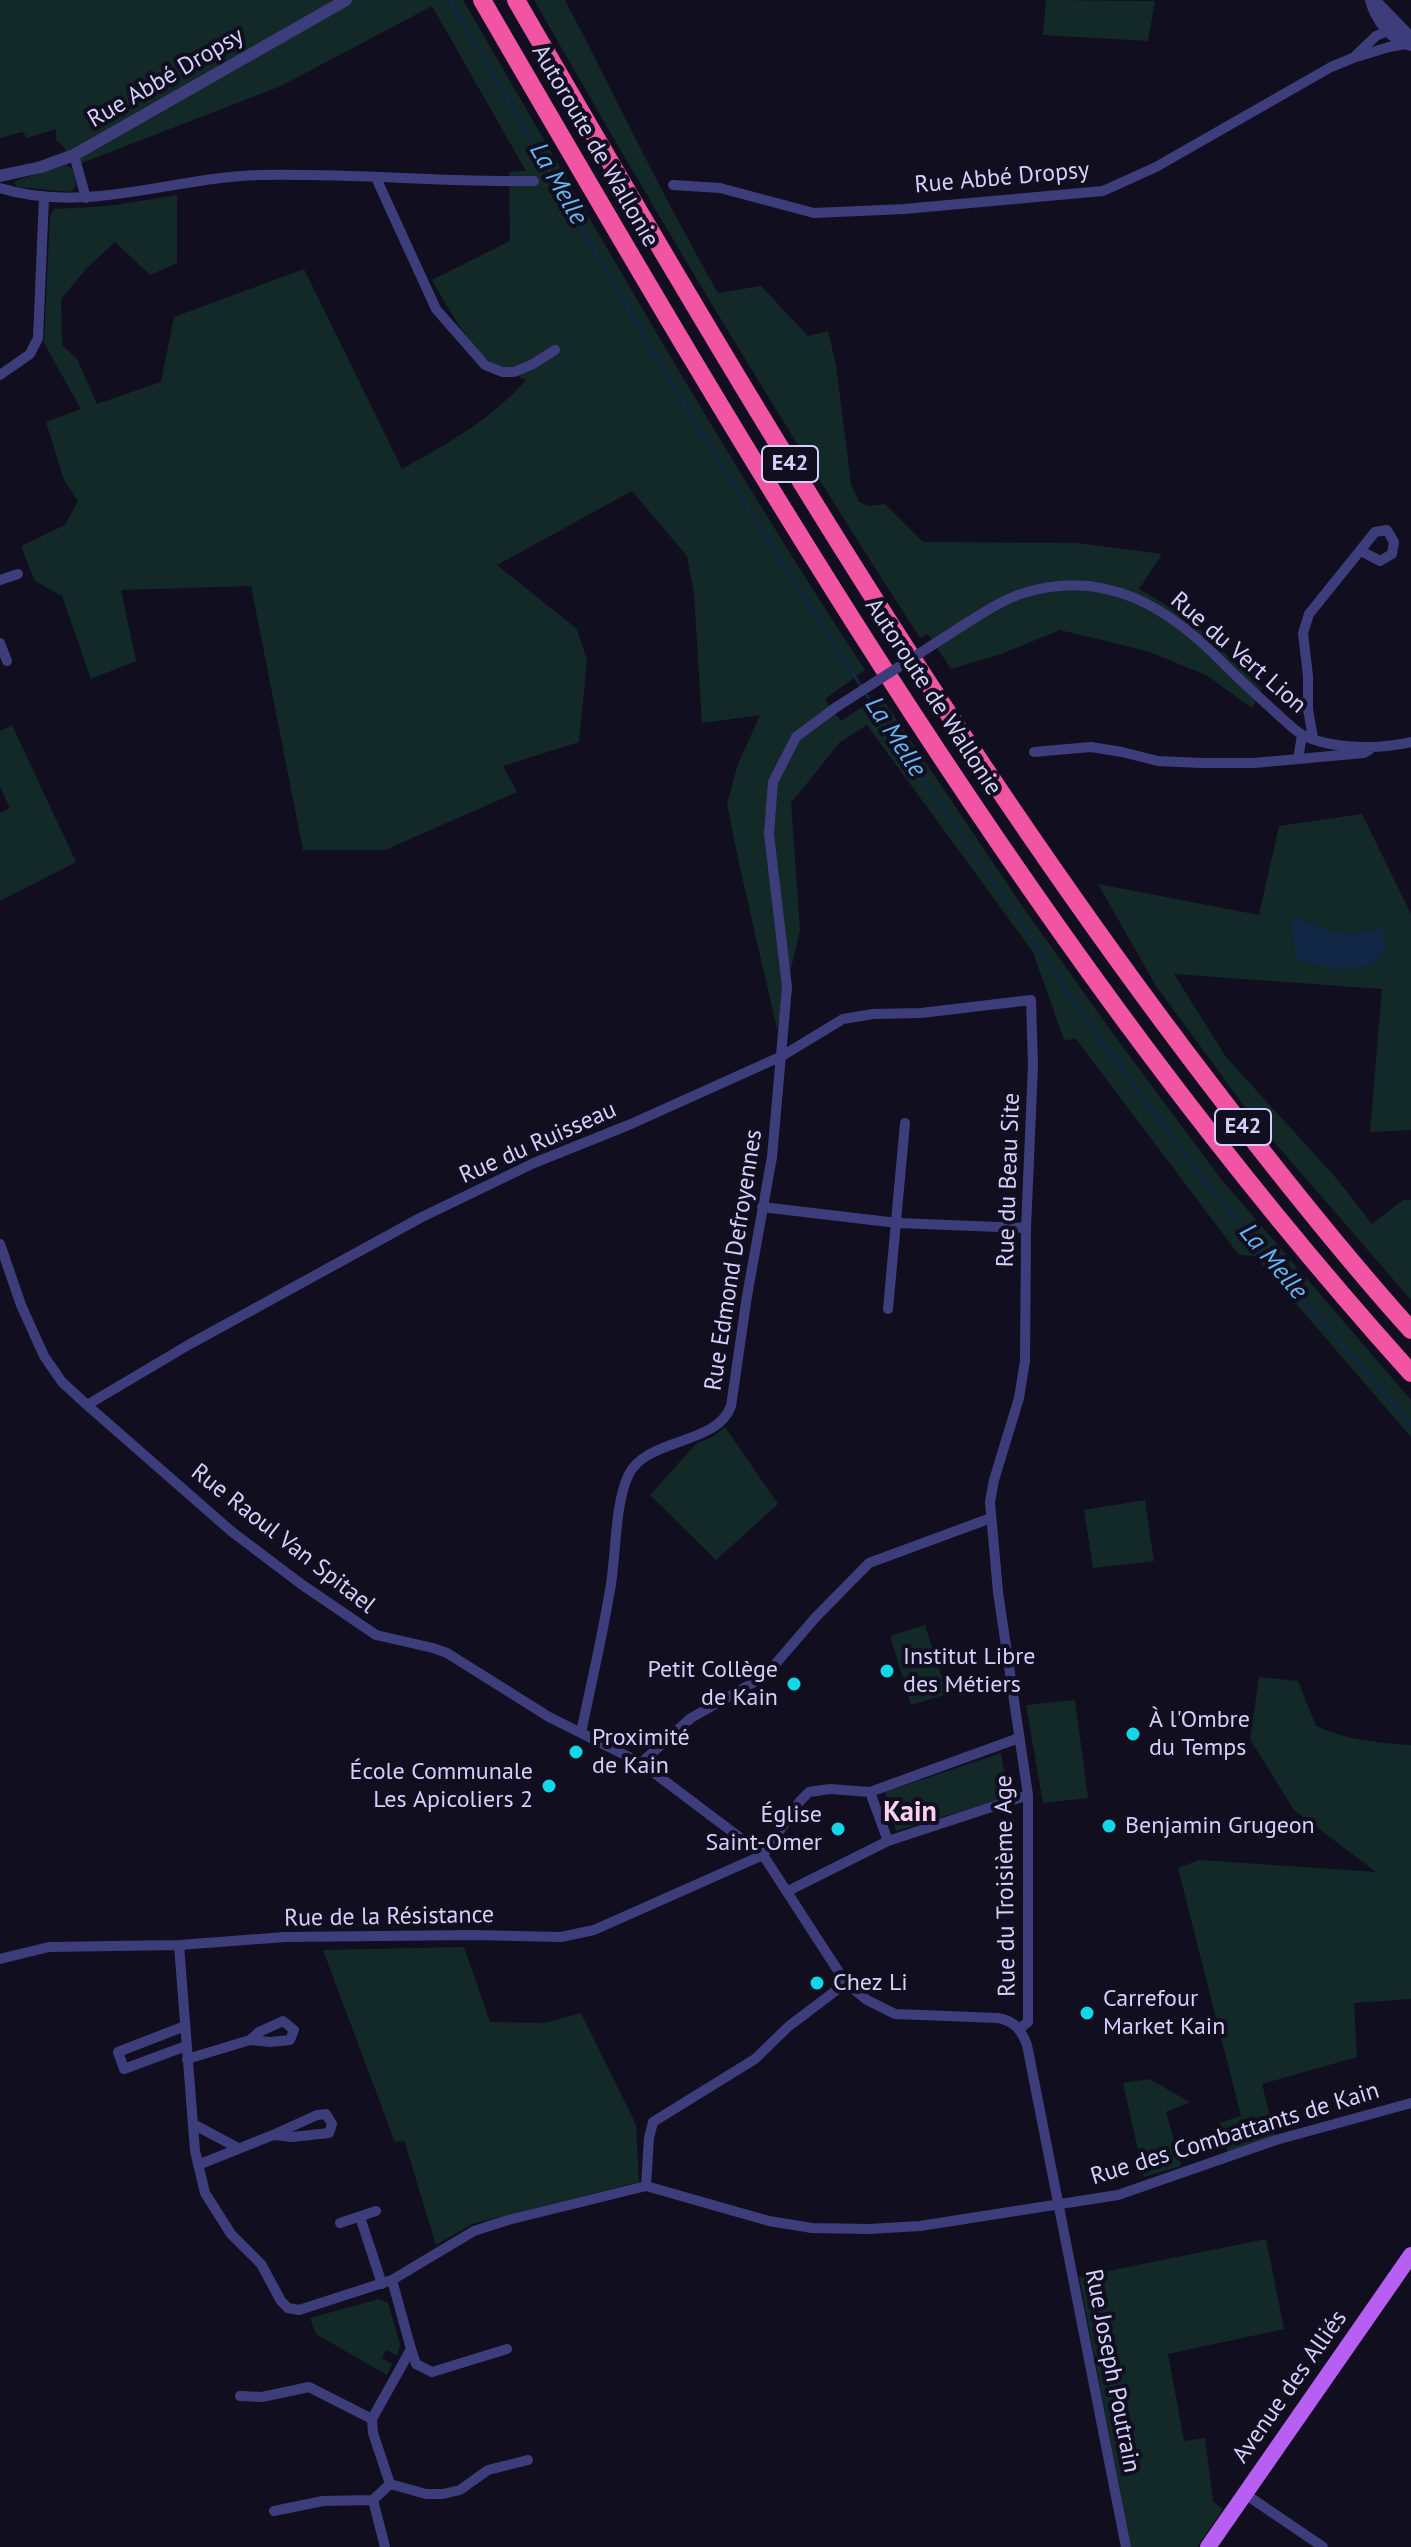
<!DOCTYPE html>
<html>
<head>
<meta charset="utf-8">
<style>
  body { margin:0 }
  canvas { display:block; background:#110e1f }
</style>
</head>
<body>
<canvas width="1411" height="2547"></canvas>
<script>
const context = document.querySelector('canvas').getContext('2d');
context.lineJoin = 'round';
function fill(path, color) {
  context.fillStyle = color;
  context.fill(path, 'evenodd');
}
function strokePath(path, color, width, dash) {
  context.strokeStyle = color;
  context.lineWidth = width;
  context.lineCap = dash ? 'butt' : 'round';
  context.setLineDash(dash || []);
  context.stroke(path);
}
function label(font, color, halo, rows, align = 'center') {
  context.font = font + ' "PT Sans",sans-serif';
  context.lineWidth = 8;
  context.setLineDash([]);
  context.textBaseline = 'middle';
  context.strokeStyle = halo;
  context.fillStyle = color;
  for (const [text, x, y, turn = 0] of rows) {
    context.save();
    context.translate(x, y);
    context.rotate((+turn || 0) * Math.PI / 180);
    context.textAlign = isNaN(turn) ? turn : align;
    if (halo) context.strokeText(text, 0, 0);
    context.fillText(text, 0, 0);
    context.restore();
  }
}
fill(new Path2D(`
  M 0,0 L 463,0 C 594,225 722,452 865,670 L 825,699 L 841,721 L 880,695 L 1023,907 L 1114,1035 L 1221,1179 L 1411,1400 L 1411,1437 L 1255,1256 L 1239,1255 L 1076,1039 L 1064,1040 L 1033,952 L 867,725 L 840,742 L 791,803 L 800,930 L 777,1029 L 740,868 L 727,804 L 738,764 L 760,715 L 702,723 L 694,593 L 687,556 L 632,491 L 497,565 L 577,629 L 587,660 L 579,742 L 503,766 L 517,792 L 385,850 L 303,850 L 251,586 L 121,590 L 136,661 L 91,679 L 62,596 L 35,581 L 21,546 L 65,525 L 78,501 L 64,480 L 46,422 L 81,409 L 44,343 L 50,216 L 54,209 L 109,206 L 177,195 L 177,263 L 150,275 L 115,242 L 87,268 L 61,299 L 62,345 L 77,359 L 97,404 L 161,382 L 174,317 L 304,269 L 402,469 C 446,445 493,418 526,380 C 515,374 502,371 492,363 C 468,346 447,306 432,280 L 510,241 L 509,172 L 526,171 L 432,6 L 281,86 L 74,166 L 64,147 L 56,140 L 56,129 L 27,138 L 23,132 L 0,138 Z
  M 534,0 L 565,0 C 616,98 663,197 718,293 L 761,286 L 808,336 L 828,331 L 836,365 L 851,484 L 859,502 L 868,506 L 885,504 L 923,542 L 1076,543 L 1162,554 L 1139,589 L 1188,618 L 1262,689 L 1252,708 L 1206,675 L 1147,651 L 1060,630 L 1001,654 L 951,669 L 928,634 L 920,638 C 785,429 657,216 534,0 Z
  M 1046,0 L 1155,1 L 1148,41 L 1043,35 Z
  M 66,165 L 73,169 L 76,185 L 71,192 L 17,187 L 14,183 L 18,180 Z
  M 12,725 L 76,862 L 0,901 L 0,813 L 10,808 L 0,786 L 0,731 Z
  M 1362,814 L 1411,914 L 1411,1130 L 1370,1132 L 1382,989 L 1174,974 L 1226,1057 L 1337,1179 L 1372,1224 L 1403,1200 L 1411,1200 L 1411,1300 L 1250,1114 L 1156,986 L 1098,884 L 1259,915 L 1279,826 Z
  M 725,1427 L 778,1504 L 716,1560 L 650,1495 L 696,1444 L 714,1436 Z
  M 1145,1500 L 1154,1561 L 1093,1568 L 1084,1510 Z
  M 925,1625 L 947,1694 L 911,1705 L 890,1636 Z
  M 1259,1677 L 1298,1681 L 1316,1726 C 1346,1740 1378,1743 1411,1745 L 1411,1999 L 1354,2003 L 1357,2057 L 1262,2084 L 1276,2140 L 1229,2157 L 1219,2123 L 1241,2116 L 1178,1868 L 1199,1860 L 1376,1872 L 1294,1810 L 1250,1739 Z
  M 1075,1700 L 1088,1798 L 1043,1803 L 1026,1705 Z
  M 1001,1753 L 1008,1797 L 896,1831 L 885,1792 Z
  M 464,1947 L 490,2022 L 545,2023 L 581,2013 L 636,2125 L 639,2182 L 472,2224 L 436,2245 L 404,2140 L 395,2142 L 323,1950 Z
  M 1149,2079 L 1190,2102 L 1166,2112 L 1181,2166 L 1144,2177 L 1123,2083 Z
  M 1266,2239 L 1284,2329 L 1168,2354 L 1184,2441 L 1205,2438 L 1213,2501 L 1223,2509 L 1197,2547 L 1131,2547 L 1079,2277 Z
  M 379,2299 L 388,2303 L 400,2344 L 397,2356 L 386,2350 L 382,2358 L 392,2364 L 387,2375 L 316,2334 L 310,2318 Z`), '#122927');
fill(new Path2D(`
  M 1298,917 C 1331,936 1349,937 1384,928 L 1385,952 L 1371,965 L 1337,969 L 1297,960 L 1290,924 Z`), '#122745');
strokePath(new Path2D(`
  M 450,0 L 671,382 L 747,507 L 861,686
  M 865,693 L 1095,1032 L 1206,1183 L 1295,1291 L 1411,1424`), '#122745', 3);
strokePath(new Path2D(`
  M 1392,29 L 1376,36 L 1353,58 L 1389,47 L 1406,44
  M 74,155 L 86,198
  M 376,178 L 436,309 L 485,365 L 502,372 L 514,372 L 533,364 L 555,350
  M 673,185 L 720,188 L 814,213 L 904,209 L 1103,191 L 1156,167 L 1331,67 L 1353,58
  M 0,188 C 87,215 172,177 260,175 C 350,173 443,182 534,181
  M 0,375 L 30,354 L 38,338 L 44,197
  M 0,580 L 18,574
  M 962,626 C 983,613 1003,599 1027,592 C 1106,569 1168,607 1222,662 C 1242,682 1263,701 1284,720 C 1290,725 1296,732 1303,735 C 1332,750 1381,749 1411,742
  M 0,643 L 7,661
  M 1313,738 L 1308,709 L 1308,676 L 1303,633 L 1309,614 L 1375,532 L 1387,530 L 1394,542 L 1392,554 L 1380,561 L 1361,551
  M 1034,752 L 1091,747 L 1122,752 L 1158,761 L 1201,763 L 1254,763 L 1364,753 L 1369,750
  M 1298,759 L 1302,735
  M 762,1207 L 897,1223 L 1026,1228
  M 0,1244 L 21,1305 L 44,1356 L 62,1382 L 87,1405 L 231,1531 L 301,1584 L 376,1635 L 433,1648 L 447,1653 L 549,1717 L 641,1763 L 763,1855 L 846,1983 L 867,2000 L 895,2014 L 998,2018 C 1014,2021 1021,2029 1027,2045 L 1126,2547
  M 888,1309 L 905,1123
  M 87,1405 L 190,1344 L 420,1218 L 534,1163 L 631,1124 L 782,1056 L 843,1019 L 873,1014 L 921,1013 L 1031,1000 L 1033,1065 L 1026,1228 L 1025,1361 L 1019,1398 L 994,1480 L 990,1502 L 998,1592 L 1028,1795 L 1028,2022 L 1019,2029
  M 581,1733 C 591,1684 603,1634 611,1584 C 616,1553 615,1504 628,1476 C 645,1437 717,1446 731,1406 L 747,1296 L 772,1157 L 787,987 L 769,834 L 773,782 L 796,737 L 835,708
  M 641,1763 L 691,1718 L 765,1676 L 815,1618 L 869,1563 L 991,1518
  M 870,1792 L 888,1841
  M 763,1855 L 800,1801 L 809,1792 L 830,1789 L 870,1792 L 1019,1738
  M 788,1891 L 888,1841 L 1028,1795
  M 179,1945 L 195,2151 L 205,2193 L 231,2234 L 261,2264 L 281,2301 L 288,2308 L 299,2310 L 392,2280 L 474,2231 L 508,2220 L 646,2186 L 769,2221 L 812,2228 L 869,2229 L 920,2226 L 1118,2195 L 1276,2140 L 1411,2103
  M 0,1959 L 49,1947 L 179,1945 L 285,1937 L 474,1935 L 561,1937 L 594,1930 L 763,1855
  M 185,2026 L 118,2052 L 124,2069 L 186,2046
  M 187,2059 L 250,2040 L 270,2042 L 290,2040 L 294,2030 L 283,2021 L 259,2032 L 250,2040
  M 193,2124 L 238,2148
  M 198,2165 L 273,2135 L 292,2137 L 329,2133 L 332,2124 L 326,2114 L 317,2115 L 273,2135
  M 646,2186 L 649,2138 L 653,2122 L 755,2059 L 789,2026 L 846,1983
  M 360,2217 L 382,2284
  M 340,2223 L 376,2211
  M 411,2349 L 416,2364 L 432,2372 L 507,2349
  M 240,2396 L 262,2397 L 309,2387 L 372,2419
  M 390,2484 L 426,2494 L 443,2494 L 460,2490 L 488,2470 L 528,2460
  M 1245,2494 L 1323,2547
  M 274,2511 L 323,2501 L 373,2500
  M 385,2547 L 373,2500 L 390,2484 L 373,2433 L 372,2419 L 411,2349 L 392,2280`), '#3d3d7b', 10);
strokePath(new Path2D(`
  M 1371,0 C 1376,19 1391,40 1411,45
  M 1374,0 L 1411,38
  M 0,176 L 41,167 L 74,155 L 346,0`), '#3d3d7b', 12);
strokePath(new Path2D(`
  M 1208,2547 L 1411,2255`), '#b85ff3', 16);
strokePath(new Path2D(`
  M 482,0 C 759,478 1040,961 1411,1373
  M 516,0 C 730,370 947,740 1207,1080 C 1272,1165 1339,1250 1411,1330`), '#f254a4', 18);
strokePath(new Path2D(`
  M 835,708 L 962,626`), '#3d3d7b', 10);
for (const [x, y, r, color] of [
  [887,1671,8,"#11d7e6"],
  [794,1684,8,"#11d7e6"],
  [1133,1734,8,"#11d7e6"],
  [576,1752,8,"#11d7e6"],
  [549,1786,8,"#11d7e6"],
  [1109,1826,8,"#11d7e6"],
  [838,1829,8,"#11d7e6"],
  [817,1983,8,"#11d7e6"],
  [1087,2013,8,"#11d7e6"]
]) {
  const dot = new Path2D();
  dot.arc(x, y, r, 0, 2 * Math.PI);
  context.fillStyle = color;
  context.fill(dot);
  strokePath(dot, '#110e1f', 3);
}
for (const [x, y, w] of [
  [790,464,56],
  [1243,1127,56]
]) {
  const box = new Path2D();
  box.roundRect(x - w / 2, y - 18, w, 36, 6);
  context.fillStyle = '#110e1f';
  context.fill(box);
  strokePath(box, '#d4d0fb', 2);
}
label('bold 22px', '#d4d0fb', null, [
  ["E42",790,464],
  ["E42",1243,1127]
]);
label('24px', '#d4d0fb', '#110e1f', [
  ["Rue Abbé Dropsy",166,78,-30],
  ["Autoroute de Wallonie",595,146,60],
  ["Rue Abbé Dropsy",1002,178,-5],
  ["Rue du Vert Lion",1238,653,41],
  ["Autoroute de Wallonie",933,697,57],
  ["Rue du Ruisseau",538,1143,-24],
  ["Rue du Beau Site",1009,1180,-88],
  ["Rue Edmond Defroyennes",734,1260,-81],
  ["Rue Raoul Van Spitael",283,1539,38],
  ["Rue du Troisième Age",1006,1886,-91],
  ["Rue de la Résistance",389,1917,-1],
  ["Rue des Combattants de Kain",1235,2134,-17],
  ["Rue Joseph Poutrain",1112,2371,79],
  ["Avenue des Alliés",1290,2387,-55]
]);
label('24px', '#d4d0fb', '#110e1f', [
  ["Institut Libre",903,1657],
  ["des Métiers",903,1685],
  ["Petit Collège",778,1670,"right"],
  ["de Kain",778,1698,"right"],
  ["À l'Ombre",1149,1720],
  ["du Temps",1149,1748],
  ["Proximité",592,1738],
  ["de Kain",592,1766],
  ["École Communale",533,1772,"right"],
  ["Les Apicoliers 2",533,1800,"right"],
  ["Église",822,1815,"right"],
  ["Saint-Omer",822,1843,"right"],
  ["Benjamin Grugeon",1125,1826],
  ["Chez Li",833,1983],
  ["Carrefour",1103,1999],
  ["Market Kain",1103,2027]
], 'left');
label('italic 26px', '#66b6f4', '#110e1f', [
  ["La Melle",558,184,60],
  ["La Melle",895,737,57],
  ["La Melle",1273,1262,50]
]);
label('bold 28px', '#fcd2ee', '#110e1f', [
  ["Kain",910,1813]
]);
</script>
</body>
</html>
